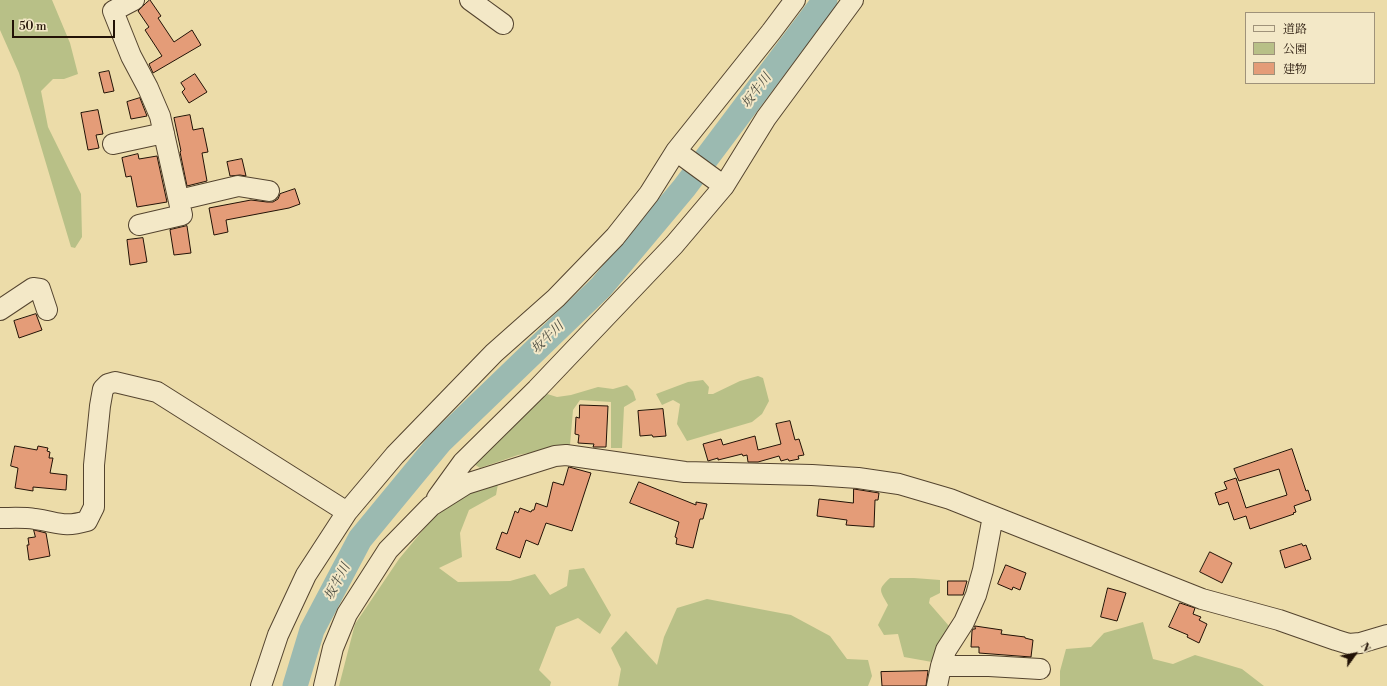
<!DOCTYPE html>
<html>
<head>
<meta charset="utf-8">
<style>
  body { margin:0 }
  #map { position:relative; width:1387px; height:686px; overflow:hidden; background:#ecdca9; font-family:"Libre Bodoni","Noto Serif JP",serif }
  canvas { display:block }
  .legend { position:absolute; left:1245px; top:12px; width:130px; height:72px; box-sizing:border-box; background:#f3e8c7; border:1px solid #9f927a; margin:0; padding:5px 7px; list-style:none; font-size:12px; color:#221206 }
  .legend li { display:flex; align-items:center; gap:8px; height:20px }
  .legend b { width:20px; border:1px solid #9f927a }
  .north { position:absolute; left:1335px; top:634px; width:40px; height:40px; -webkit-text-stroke:3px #f3e8c7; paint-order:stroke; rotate:57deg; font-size:11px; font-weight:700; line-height:16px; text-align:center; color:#221206 }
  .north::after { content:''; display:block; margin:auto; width:14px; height:18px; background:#221206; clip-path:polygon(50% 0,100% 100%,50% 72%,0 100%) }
  .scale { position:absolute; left:12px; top:20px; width:103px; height:18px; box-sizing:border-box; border:2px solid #221206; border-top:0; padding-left:5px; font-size:12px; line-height:14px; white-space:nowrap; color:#221206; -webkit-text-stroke:3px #f3e8c7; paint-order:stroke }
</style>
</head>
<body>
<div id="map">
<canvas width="1387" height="686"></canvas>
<ul class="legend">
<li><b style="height:5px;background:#f3e8c7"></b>道路</li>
<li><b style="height:11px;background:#b8c087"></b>公園</li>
<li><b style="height:11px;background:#e49c78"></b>建物</li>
</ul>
<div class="north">N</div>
<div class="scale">50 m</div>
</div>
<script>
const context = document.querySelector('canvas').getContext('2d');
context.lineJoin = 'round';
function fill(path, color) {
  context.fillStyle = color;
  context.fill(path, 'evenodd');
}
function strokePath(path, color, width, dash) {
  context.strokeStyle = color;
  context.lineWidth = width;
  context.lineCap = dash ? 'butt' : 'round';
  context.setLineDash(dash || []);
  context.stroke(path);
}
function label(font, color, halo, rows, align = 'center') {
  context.font = font + ' "Libre Bodoni","Noto Serif JP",serif';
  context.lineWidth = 4;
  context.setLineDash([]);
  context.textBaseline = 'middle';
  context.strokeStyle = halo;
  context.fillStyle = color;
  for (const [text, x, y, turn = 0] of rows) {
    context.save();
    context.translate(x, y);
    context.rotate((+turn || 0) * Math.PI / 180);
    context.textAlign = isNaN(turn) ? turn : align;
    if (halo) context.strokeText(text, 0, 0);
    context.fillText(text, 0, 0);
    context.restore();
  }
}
fill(new Path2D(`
  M 0,0 L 52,0 L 70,43 L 78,74 L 64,79 L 53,79 L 41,91 L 48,127 L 81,194 L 82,237 L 75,248 L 71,247 L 19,73 L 0,30 Z
  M 758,376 L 763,378 L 769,401 L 762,414 L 752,422 L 687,441 L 677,424 L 680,404 L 673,400 L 662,405 L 656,394 L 688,382 L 703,380 L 709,387 L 708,394 L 713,394 L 740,381 Z
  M 627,385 L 633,391 L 636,400 L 624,407 L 622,448 L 611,448 L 611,402 L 580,400 L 573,410 L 570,445 L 518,455 L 480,468 L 474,464 L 544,393 L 557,397 L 571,395 L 598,387 L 613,389 Z
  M 498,484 L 496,495 L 469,510 L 460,533 L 462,557 L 439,568 L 458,582 L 510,581 L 535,574 L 550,595 L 567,586 L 569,570 L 584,568 L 611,615 L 600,634 L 578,618 L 556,627 L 539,670 L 551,682 L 550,686 L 339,686 L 355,624 L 399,559 L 433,518 L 466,494 Z
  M 890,578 L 914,578 L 940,580 L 940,593 L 930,598 L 929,603 L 949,626 L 941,646 L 932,662 L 904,657 L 898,634 L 884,635 L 878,625 L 888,605 C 880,590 877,590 890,578 Z
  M 707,599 L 791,615 L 830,636 L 847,659 L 868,660 L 872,676 L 868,686 L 618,686 L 621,669 L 611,648 L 626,631 L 657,665 L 664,637 L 677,608 Z
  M 1143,622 L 1153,659 L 1173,664 L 1195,655 L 1242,669 L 1264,686 L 1060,686 L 1060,671 L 1066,649 L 1091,647 L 1104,633 Z`), '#b8c087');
strokePath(new Path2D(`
  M 295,686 L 312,630 L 360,539 L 440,442 L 601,287 L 684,188 L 825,0`), '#9bbab1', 25);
const building = new Path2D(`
  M 150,0 L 161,16 L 158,18 L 174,42 L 192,30 L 201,45 L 153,73 L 149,64 L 162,56 L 145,30 L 149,27 L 138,11 L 145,4 Z
  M 109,71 L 114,91 L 104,93 L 99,73 Z
  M 195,74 L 207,92 L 189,103 L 182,92 L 185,89 L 181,83 Z
  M 140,98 L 147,116 L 131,119 L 127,102 Z
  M 98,110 L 103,134 L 96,135 L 99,148 L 88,150 L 81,113 Z
  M 190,115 L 193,130 L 203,128 L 208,152 L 202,153 L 207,181 L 187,186 L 180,152 L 181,151 L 174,118 Z
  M 138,154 L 139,159 L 157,156 L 167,202 L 137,207 L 131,176 L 126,177 L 122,158 Z
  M 242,159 L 246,176 L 240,175 L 230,176 L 227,162 Z
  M 295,189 L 300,204 L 289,208 L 226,220 L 228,232 L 214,235 L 209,208 L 251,200 L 267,202 L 273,202 L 278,199 L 280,194 Z
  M 187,226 L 191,253 L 174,255 L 170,230 Z
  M 143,238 L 147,262 L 130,265 L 127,240 Z
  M 36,314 L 42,330 L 19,338 L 14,321 Z
  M 580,405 L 608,406 L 606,447 L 593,447 L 594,444 L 578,443 L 579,435 L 575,434 L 576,417 L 579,418 Z
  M 663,409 L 666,436 L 653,437 L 652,435 L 640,436 L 638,411 Z
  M 790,421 L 795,440 L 799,439 L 804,455 L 798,456 L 799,459 L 789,461 L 788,459 L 781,461 L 779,456 L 758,462 L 748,462 L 747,455 L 743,456 L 742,454 L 718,460 L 718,458 L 708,461 L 703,444 L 721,439 L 723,445 L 755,436 L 758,450 L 781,444 L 776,424 Z
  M 15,446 L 37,450 L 38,446 L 48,448 L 47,451 L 50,452 L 49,458 L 53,458 L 50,473 L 67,475 L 66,490 L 33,487 L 33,491 L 15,488 L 18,468 L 11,466 Z
  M 1292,449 L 1306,491 L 1308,490 L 1311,500 L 1294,506 L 1296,512 L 1293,513 L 1294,514 L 1250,529 L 1246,516 L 1234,520 L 1228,502 L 1219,505 L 1215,493 L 1227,489 L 1224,482 L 1236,478 L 1246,508 L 1287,495 L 1279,469 L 1239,481 L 1234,469 Z
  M 569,467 L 591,473 L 572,531 L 546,523 L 538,545 L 526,540 L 520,558 L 496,549 L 502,532 L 507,534 L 515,511 L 518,513 L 520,508 L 531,512 L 532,510 L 534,510 L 536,503 L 547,507 L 553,482 L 563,485 Z
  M 639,482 L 696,505 L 696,502 L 707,504 L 703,519 L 700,519 L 693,548 L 676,544 L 677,538 L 675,537 L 679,522 L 630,503 Z
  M 854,489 L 879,493 L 878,500 L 875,500 L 874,527 L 846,525 L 847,520 L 817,516 L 819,499 L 853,503 Z
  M 34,530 L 46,533 L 50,556 L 29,560 L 27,545 L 29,545 L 28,538 L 35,537 Z
  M 1302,544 L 1303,546 L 1306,545 L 1311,559 L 1285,568 L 1280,551 Z
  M 1210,552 L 1232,563 L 1222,583 L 1200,572 Z
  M 1006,565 L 1026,573 L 1020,590 L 1013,587 L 1012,590 L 998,584 Z
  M 948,581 L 967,581 L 963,595 L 948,595 Z
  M 1108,588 L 1126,593 L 1117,621 L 1101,617 Z
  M 1180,603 L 1195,608 L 1193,614 L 1201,617 L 1199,620 L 1207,624 L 1199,643 L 1187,637 L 1188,635 L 1169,627 Z
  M 975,626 L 1002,630 L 1001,634 L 1025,637 L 1025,638 L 1033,640 L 1031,657 L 979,653 L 979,647 L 971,647 L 972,631 L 973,629 L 975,629 Z
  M 928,671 L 926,686 L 882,686 L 881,672 Z`);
fill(building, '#e49c78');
strokePath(building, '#221206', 1);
const minor = new Path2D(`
  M 134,0 L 113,11 L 131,56 L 148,88 L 160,116 L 182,215 L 139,225
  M 470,0 L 503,24
  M 113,144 L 164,133
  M 676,151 L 724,186
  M 179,200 L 238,186 L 269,191
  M 0,310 L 33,288 L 40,289 L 47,310
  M 437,498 L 463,462 L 537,389 L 674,245 L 724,186 L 766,118 L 853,0
  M 0,518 C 11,518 24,517 35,519 C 58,522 63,528 87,521 L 94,507 L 94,465 L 100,406 L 103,389 L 108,384 L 115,382 L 157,392 L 347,512
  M 941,666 L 989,666 L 1040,669
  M 261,686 L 278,635 L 306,575 L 347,512 L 395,455 L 494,353 L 556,298 L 615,237 L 649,194 L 676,151 L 771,32 L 795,0
  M 324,686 L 333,648 L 347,614 L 388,550 L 431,506 L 466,484 L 555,456 L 566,455 L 685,472 L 812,475 L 858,478 L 899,484 L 950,499 L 1202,599 L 1279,620 L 1336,640 L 1349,644 L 1360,643 L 1387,635
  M 937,686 L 941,666 L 946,650 L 964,622 L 976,595 L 983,570 L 993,516`);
strokePath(minor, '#54442f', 22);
strokePath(minor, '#f3e8c7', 20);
label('italic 13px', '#4c4d42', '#f3e8c7', [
  ["坂牛川",757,91,-53],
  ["坂牛川",548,338,-44],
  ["坂牛川",338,582,-62]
]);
</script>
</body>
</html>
